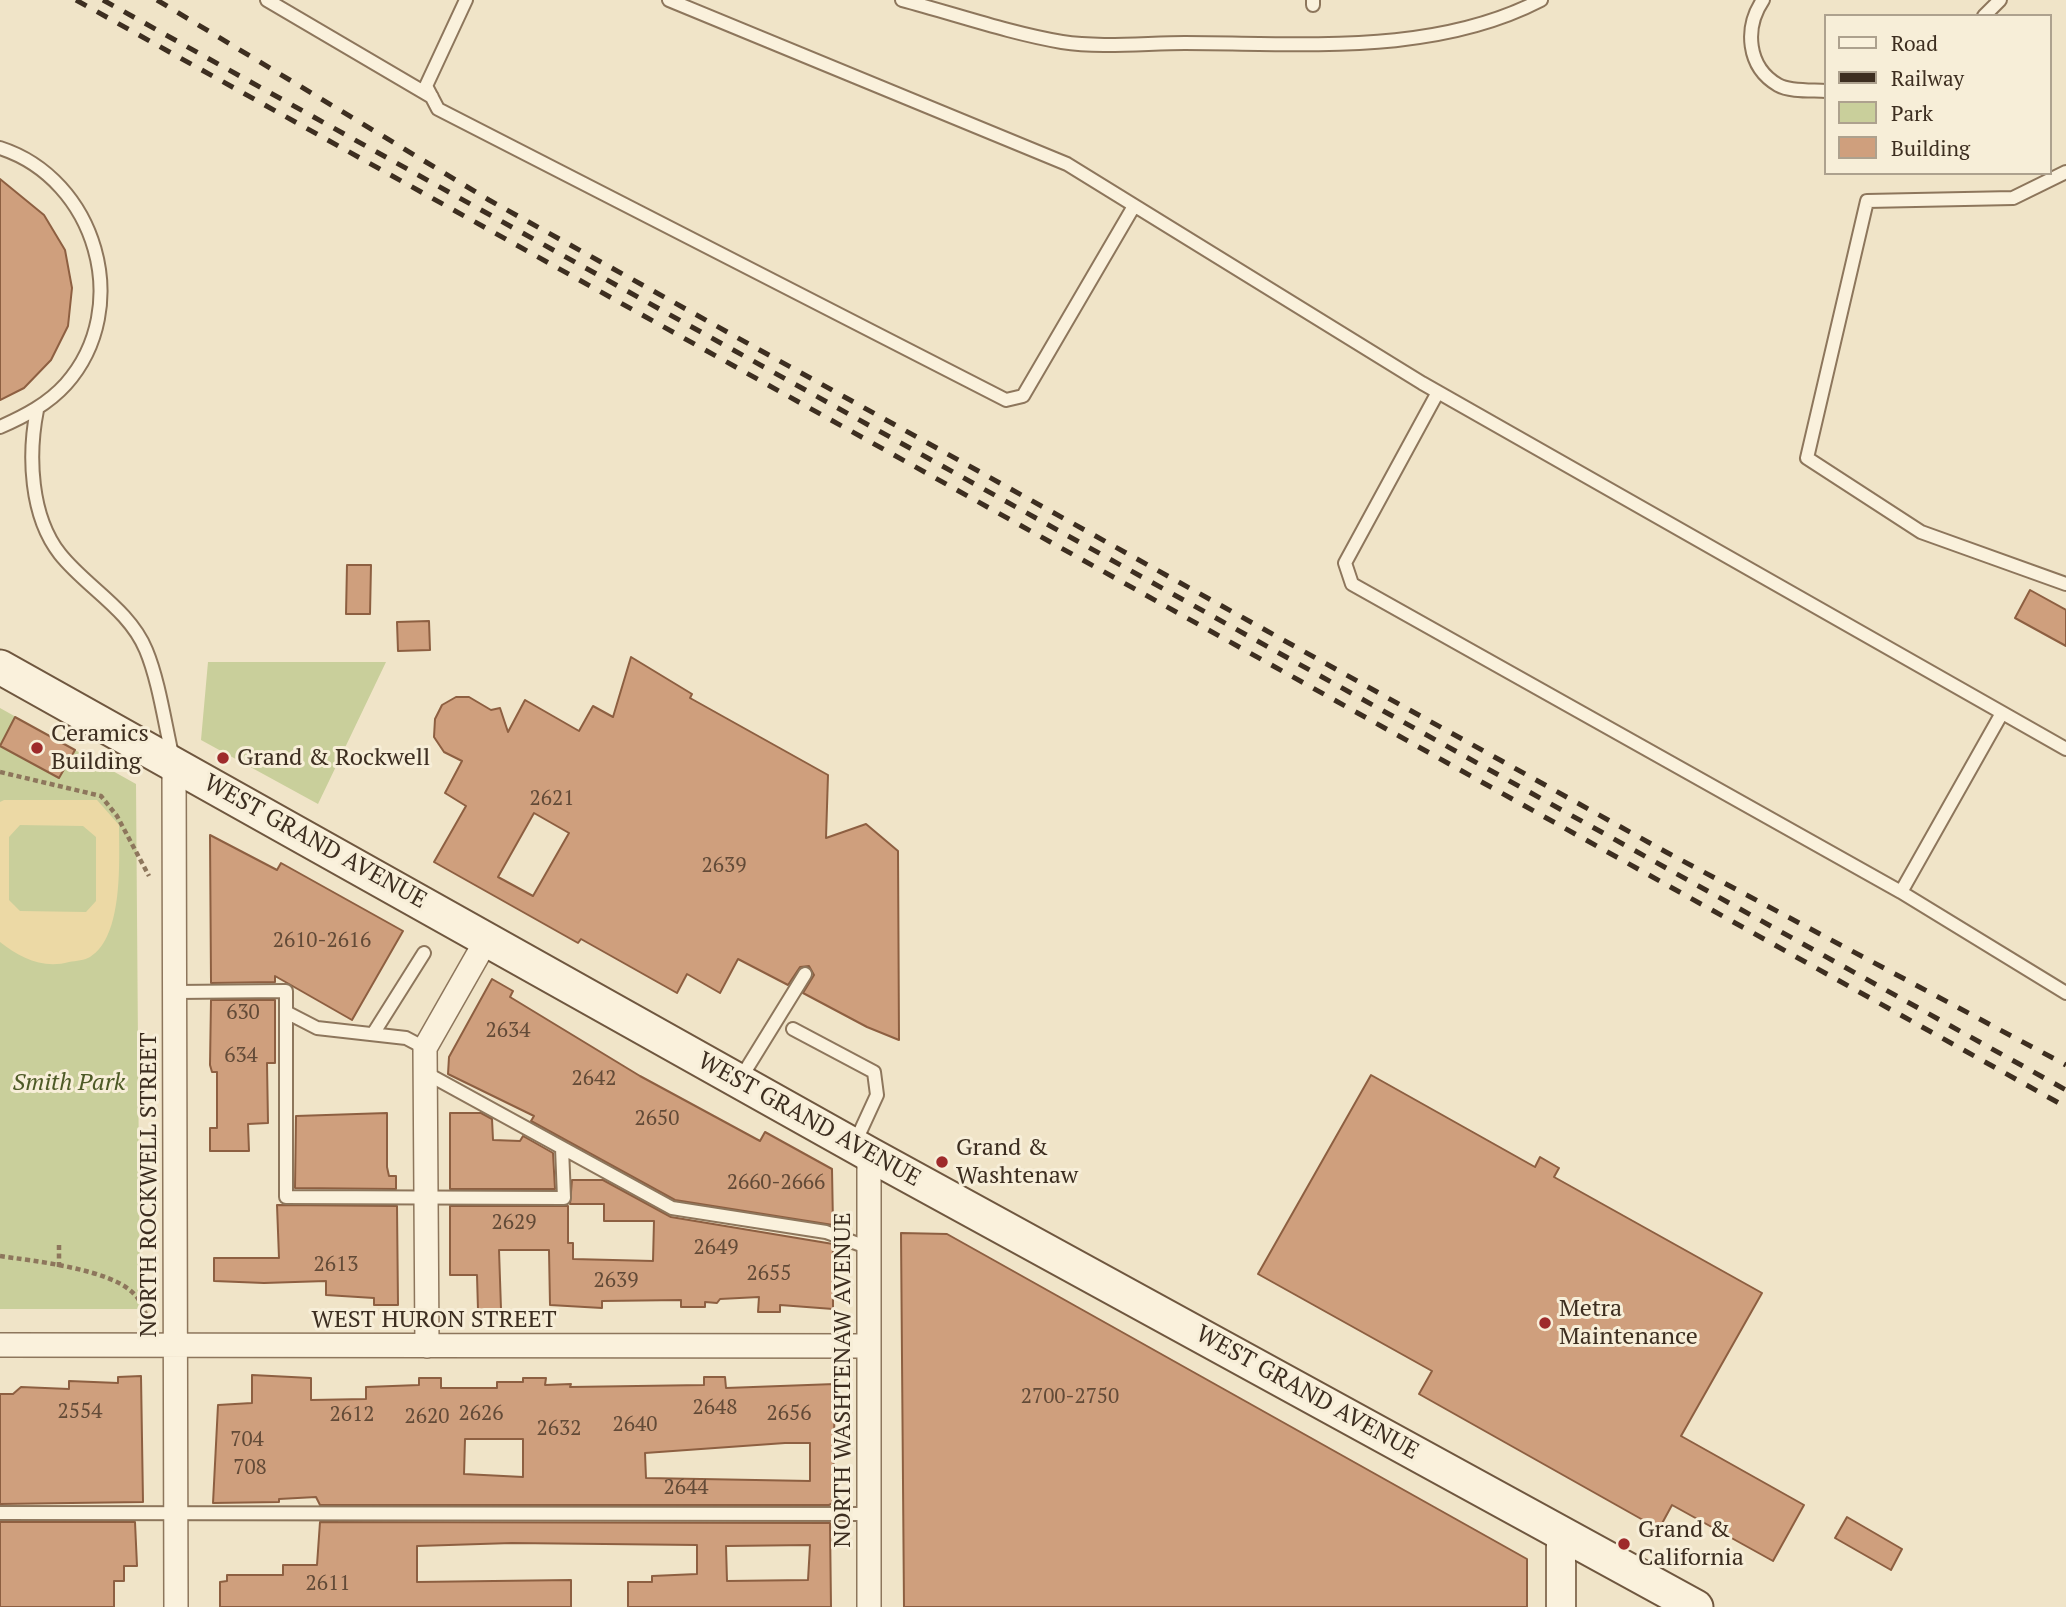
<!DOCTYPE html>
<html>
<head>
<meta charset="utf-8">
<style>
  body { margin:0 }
  #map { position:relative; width:2066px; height:1607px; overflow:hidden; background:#f0e4c8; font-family:"PT Serif",serif }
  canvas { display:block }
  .legend { position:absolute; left:1824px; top:14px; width:228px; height:161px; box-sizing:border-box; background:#f7eed8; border:2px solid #ada18e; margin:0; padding:9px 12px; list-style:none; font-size:21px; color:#3d2e20 }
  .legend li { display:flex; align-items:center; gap:14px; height:35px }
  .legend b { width:35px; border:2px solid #ada18e }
</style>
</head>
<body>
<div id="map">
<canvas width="2066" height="1607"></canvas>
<ul class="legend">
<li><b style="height:9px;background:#faf1dc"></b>Road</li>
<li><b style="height:9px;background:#3d2e20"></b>Railway</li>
<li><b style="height:19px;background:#c9cf9b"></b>Park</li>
<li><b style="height:19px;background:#cf9f7d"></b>Building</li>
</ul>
</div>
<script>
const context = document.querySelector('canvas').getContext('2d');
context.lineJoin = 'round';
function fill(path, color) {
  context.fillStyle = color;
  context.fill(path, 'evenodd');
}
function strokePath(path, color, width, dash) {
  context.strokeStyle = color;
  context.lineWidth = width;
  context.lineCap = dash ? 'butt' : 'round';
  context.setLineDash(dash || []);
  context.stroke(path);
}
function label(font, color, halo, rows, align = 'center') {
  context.font = font + ' "PT Serif",serif';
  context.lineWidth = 6;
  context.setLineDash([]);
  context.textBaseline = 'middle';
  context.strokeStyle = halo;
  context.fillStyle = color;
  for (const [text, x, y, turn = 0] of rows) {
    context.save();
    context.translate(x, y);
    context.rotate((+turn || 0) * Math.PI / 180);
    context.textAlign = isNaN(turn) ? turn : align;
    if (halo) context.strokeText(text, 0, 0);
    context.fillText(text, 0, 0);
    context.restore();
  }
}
fill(new Path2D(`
  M 208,662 L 386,662 L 318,804 L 201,740 Z
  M 0,708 L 136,784 L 140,1309 L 0,1309 Z`), '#c9cf9b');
fill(new Path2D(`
  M 4,800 L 97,800 L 119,825 C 119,859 124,936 90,957 C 85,960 76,961 69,962 C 43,969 20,958 0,942 L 0,802 ZM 20,825 L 83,826 L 96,837 L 96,901 L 86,912 L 20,911 L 9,900 L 9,837 Z`), '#ecd9a5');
const building = new Path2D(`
  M 0,179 L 44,215 L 65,250 L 72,288 L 68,326 L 51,360 L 24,388 L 0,400 Z
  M 347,565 L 371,565 L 370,614 L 346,614 Z
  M 2030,590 L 2066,610 L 2066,646 L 2015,618 Z
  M 429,621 L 430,650 L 398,651 L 397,622 Z
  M 631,657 L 692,694 L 690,698 L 828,775 L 826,838 L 866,824 L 898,851 L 899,1040 L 867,1027 L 803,993 L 814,975 L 809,966 L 800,967 L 788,985 L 738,959 L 720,993 L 687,974 L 677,993 L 581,939 L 578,943 L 434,862 L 466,806 L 445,793 L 462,761 L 444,752 L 434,737 L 435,719 L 442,705 L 456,697 L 469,697 L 491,710 L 500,708 L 508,732 L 525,700 L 579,731 L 593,706 L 613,717 ZM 534,813 L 569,833 L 533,896 L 498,877 Z
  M 15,717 L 75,750 L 59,778 L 0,746 Z
  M 210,835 L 277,870 L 281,863 L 403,931 L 352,1020 L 275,976 L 275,982 L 211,983 Z
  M 492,979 L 513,991 L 510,997 L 640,1076 L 760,1141 L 765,1132 L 832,1169 L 833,1225 L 675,1200 L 531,1121 L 534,1116 L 448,1074 L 449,1057 Z
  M 211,1000 L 275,1000 L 275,1063 L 267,1063 L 268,1123 L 248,1124 L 249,1151 L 210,1151 L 210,1128 L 217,1128 L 217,1072 L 212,1072 L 210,1065 Z
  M 1371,1075 L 1535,1167 L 1540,1157 L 1559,1168 L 1554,1177 L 1762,1293 L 1681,1436 L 1804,1505 L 1773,1561 L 1672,1505 L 1659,1529 L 1419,1394 L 1432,1371 L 1258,1274 Z
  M 387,1113 L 387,1167 L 389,1176 L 396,1176 L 396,1189 L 295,1188 L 296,1116 Z
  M 450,1113 L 481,1113 L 492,1119 L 493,1140 L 520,1141 L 523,1136 L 553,1153 L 555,1189 L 450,1189 Z
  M 572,1180 L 603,1180 L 671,1217 L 833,1244 L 833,1309 L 780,1305 L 780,1312 L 758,1312 L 759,1297 L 720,1299 L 717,1303 L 705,1302 L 705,1307 L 681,1307 L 681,1300 L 602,1301 L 602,1308 L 550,1305 L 549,1250 L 499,1250 L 501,1309 L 478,1310 L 477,1275 L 450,1275 L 450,1206 L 568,1206 L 568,1243 L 573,1243 L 573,1259 L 653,1261 L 654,1221 L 604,1221 L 604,1204 L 570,1204 Z
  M 277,1205 L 397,1206 L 398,1305 L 374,1305 L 374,1298 L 326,1295 L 326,1281 L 264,1283 L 214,1281 L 214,1258 L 279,1258 Z
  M 901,1233 L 947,1234 L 1527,1559 L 1527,1607 L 904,1607 Z
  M 252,1375 L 311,1378 L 311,1400 L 366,1399 L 366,1387 L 419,1385 L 419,1378 L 441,1378 L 441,1388 L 497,1388 L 497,1382 L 523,1382 L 523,1378 L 546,1378 L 545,1385 L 571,1384 L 570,1387 L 704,1385 L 704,1377 L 725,1377 L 726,1388 L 835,1384 L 833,1503 L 829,1505 L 320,1505 L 316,1497 L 279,1499 L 279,1502 L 213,1503 L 218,1405 L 252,1403 ZM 465,1439 L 523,1439 L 523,1477 L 464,1474 ZM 785,1443 L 810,1443 L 810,1481 L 646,1478 L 645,1453 Z
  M 141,1376 L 143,1502 L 0,1504 L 0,1394 L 13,1394 L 21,1387 L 69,1389 L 69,1381 L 118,1383 L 118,1377 Z
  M 1847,1517 L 1902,1549 L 1891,1570 L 1835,1538 Z
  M 0,1522 L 135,1522 L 137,1566 L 124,1566 L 124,1581 L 114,1581 L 114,1607 L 0,1607 Z
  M 320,1522 L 830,1523 L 831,1607 L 628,1607 L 628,1582 L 652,1582 L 652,1576 L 697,1574 L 697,1545 L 512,1543 L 417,1546 L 417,1582 L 571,1580 L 571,1607 L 220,1607 L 220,1582 L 227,1581 L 227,1575 L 283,1575 L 283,1565 L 317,1565 ZM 810,1545 L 808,1580 L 727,1581 L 726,1546 Z`);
fill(building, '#cf9f7d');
strokePath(building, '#8d5f41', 2);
const service = new Path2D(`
  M 267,0 L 432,97
  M 466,0 L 426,86 L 438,109 L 1006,400 L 1023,396 L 1134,206
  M 669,0 L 1067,164 L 1422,383 L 2066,749
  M 902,0 C 955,14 1009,33 1062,42 C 1100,48 1147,43 1185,43 C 1303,43 1433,56 1541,0
  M 1763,0 C 1744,28 1747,67 1778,85 C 1790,92 1813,90 1826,91
  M 1313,5 L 1313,0
  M 1984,16 L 2000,0
  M 0,148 C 96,179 134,307 66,384 C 48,404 25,416 0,427
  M 2066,172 L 2013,198 L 1867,201 L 1807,458 L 1921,532 L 2066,584
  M 1438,392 L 1345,563 L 1352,584 L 1901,892 L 2066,993
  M 37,410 C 28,455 30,516 60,554 C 86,587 129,609 146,650 C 159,681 165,725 173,759
  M 1901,892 L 2002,713
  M 175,992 L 286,991 L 286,1197 L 564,1198 L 562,1148
  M 286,1012 L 317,1028 L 406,1038 L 425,1048
  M 793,1029 L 874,1072 L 877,1095 L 854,1145
  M 373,1034 L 424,953
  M 424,1072 L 672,1208 L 826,1232 L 869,1248
  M 739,1081 L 805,974
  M 0,1513 L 869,1514`);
const minor = new Path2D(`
  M 174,763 L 176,1607
  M 869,1154 L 869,1607
  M 0,1345 L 869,1346
  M 427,1346 L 425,1048 L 487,939`);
const tertiary = new Path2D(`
  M 1561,1531 L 1561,1607`);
const secondary = new Path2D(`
  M 0,667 L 869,1154 L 1696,1607`);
strokePath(service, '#8d765c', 16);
strokePath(minor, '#8d765c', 26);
strokePath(tertiary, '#8d765c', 32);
strokePath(secondary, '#6f573f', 37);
strokePath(new Path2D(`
  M 0,772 L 101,796 L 117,816 L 149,876
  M 0,1256 C 33,1261 113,1269 135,1295 C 140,1300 143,1308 146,1314
  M 59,1267 L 59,1242`), '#8d765c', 4.5, [5, 3.5]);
strokePath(service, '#faf1dc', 12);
strokePath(minor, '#faf1dc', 23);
strokePath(tertiary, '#faf1dc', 28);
strokePath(secondary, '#faf1dc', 33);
strokePath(new Path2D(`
  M 76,0 L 2066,1107
  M 103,0 L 2066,1090
  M 157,0 L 489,200 L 1666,852 L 2066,1065`), '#3d2e20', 5, [12, 12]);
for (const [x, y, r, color] of [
  [37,748,7,"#9e2a2b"],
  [223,758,7,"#9e2a2b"],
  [942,1162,7,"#9e2a2b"],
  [1545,1323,7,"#9e2a2b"],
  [1624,1544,7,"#9e2a2b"]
]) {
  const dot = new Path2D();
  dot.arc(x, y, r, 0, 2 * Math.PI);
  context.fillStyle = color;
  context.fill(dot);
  strokePath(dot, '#f7eed8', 2.5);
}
label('21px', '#624a37', null, [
  ["2621",552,799],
  ["2639",724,866],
  ["2610-2616",322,941],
  ["630",243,1013],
  ["2634",508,1031],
  ["634",241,1056],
  ["2642",594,1079],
  ["2650",657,1119],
  ["2660-2666",776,1183],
  ["2629",514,1223],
  ["2649",716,1248],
  ["2613",336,1265],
  ["2655",769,1274],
  ["2639",616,1281],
  ["2700-2750",1070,1397],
  ["2648",715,1408],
  ["2554",80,1412],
  ["2626",481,1414],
  ["2656",789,1414],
  ["2612",352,1415],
  ["2620",427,1417],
  ["2640",635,1425],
  ["2632",559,1429],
  ["704",247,1440],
  ["708",250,1468],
  ["2644",686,1488],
  ["2611",328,1584]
]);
label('24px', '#3d2e20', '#f7eed8', [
  ["Ceramics",51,734],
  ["Building",51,762],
  ["Grand & Rockwell",237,758],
  ["Grand &",956,1148],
  ["Washtenaw",956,1176],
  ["Metra",1559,1309],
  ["Maintenance",1559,1337],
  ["Grand &",1638,1530],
  ["California",1638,1558]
], 'left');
label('24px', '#3d2e20', '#f7eed8', [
  ["WEST GRAND AVENUE",315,842,29],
  ["WEST GRAND AVENUE",809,1120,29],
  ["NORTH ROCKWELL STREET",149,1185,-90],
  ["WEST HURON STREET",434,1320],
  ["NORTH WASHTENAW AVENUE",843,1380,-90],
  ["WEST GRAND AVENUE",1307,1393,29]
]);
label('italic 24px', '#4d5a26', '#f7eed8', [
  ["Smith Park",69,1083]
]);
</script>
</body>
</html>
